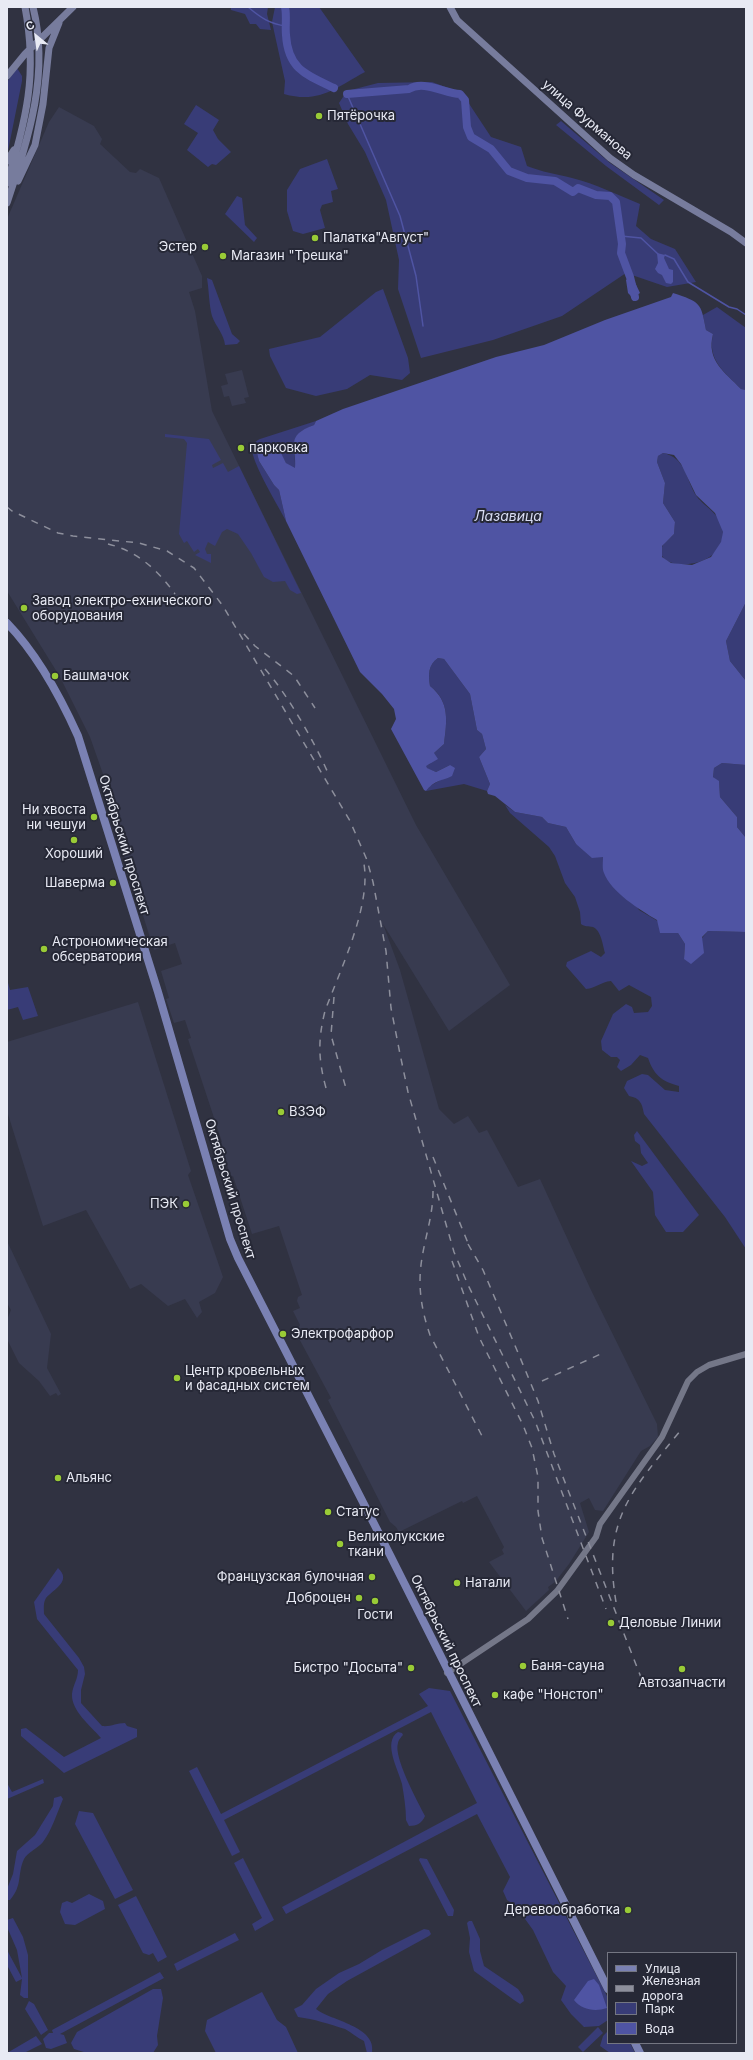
<!DOCTYPE html>
<html>
<head>
<meta charset="utf-8">
<style>
  body { margin:0 }
  #map { position:relative; width:753px; height:2060px; overflow:hidden; background:#303241; font-family:Inter,sans-serif }
  canvas { display:block }
  .frame { position:absolute; inset:0; border:8px solid #e8eaf4; pointer-events:none }
  .legend { position:absolute; left:607px; top:1952px; width:130px; height:92px; box-sizing:border-box; background:#262836; border:1px solid #747682; margin:0; padding:5px 7px; list-style:none; font-size:12px; color:#e8eaf4 }
  .legend li { display:flex; align-items:center; gap:8px; height:20px }
  .legend b { width:20px; border:1px solid #747682 }
  .north { position:absolute; left:16px; top:16px; width:40px; height:40px; -webkit-text-stroke:3px #262836; paint-order:stroke; rotate:331deg; font-size:11px; font-weight:700; line-height:16px; text-align:center; color:#e8eaf4 }
  .north::after { content:''; display:block; margin:auto; width:14px; height:18px; background:#e8eaf4; clip-path:polygon(50% 0,100% 100%,50% 72%,0 100%) }
</style>
</head>
<body>
<div id="map">
<canvas width="753" height="2060"></canvas>
<div class="frame"></div>
<ul class="legend">
<li><b style="height:5px;background:#7a81b3"></b>Улица</li>
<li><b style="height:5px;background:#8d8f9c"></b>Железная дорога</li>
<li><b style="height:11px;background:#383c77"></b>Парк</li>
<li><b style="height:11px;background:#4f54a3"></b>Вода</li>
</ul>
<div class="north">С</div>
</div>
<script>
const context = document.querySelector('canvas').getContext('2d');
context.lineJoin = 'round';
function fill(path, color) {
  context.fillStyle = color;
  context.fill(path, 'evenodd');
}
function strokePath(path, color, width, dash) {
  context.strokeStyle = color;
  context.lineWidth = width;
  context.lineCap = dash ? 'butt' : 'round';
  context.setLineDash(dash || []);
  context.stroke(path);
}
function label(font, color, halo, rows, align = 'center') {
  context.font = font + ' Inter,sans-serif';
  context.lineWidth = 4;
  context.setLineDash([]);
  context.textBaseline = 'middle';
  context.strokeStyle = halo;
  context.fillStyle = color;
  for (const [text, x, y, turn = 0] of rows) {
    context.save();
    context.translate(x, y);
    context.rotate((+turn || 0) * Math.PI / 180);
    context.textAlign = isNaN(turn) ? turn : align;
    if (halo) context.strokeText(text, 0, 0);
    context.fillText(text, 0, 0);
    context.restore();
  }
}
fill(new Path2D(`
  M 59,107 L 94,126 L 102,139 L 100,144 L 130,172 L 136,173 L 140,169 L 159,178 L 202,276 L 202,288 L 189,292 L 195,311 L 212,411 L 416,825 L 510,985 L 449,1031 L 383,924 L 400,970 L 439,1109 L 454,1124 L 468,1116 L 479,1133 L 487,1130 L 518,1187 L 540,1179 L 590,1288 L 657,1424 L 658,1437 L 650,1446 L 641,1451 L 603,1511 L 595,1510 L 589,1498 L 580,1503 L 589,1532 L 569,1564 L 555,1582 L 548,1587 L 549,1590 L 526,1611 L 489,1562 L 504,1554 L 502,1550 L 504,1547 L 477,1496 L 463,1503 L 462,1501 L 399,1532 L 396,1527 L 390,1522 L 328,1400 L 331,1398 L 296,1333 L 300,1325 L 293,1311 L 300,1308 L 297,1301 L 298,1297 L 302,1295 L 279,1226 L 252,1234 L 233,1176 L 231,1177 L 220,1143 L 222,1142 L 188,1039 L 191,1038 L 185,1020 L 174,1023 L 166,999 L 169,998 L 161,971 L 182,964 L 175,943 L 154,950 L 105,796 L 110,794 L 90,737 L 60,677 L 7,591 L 7,219 L 49,122 Z
  M 242,370 L 249,397 L 244,398 L 246,403 L 232,406 L 229,396 L 224,397 L 221,386 L 228,384 L 225,374 Z
  M 138,1002 L 191,1171 L 188,1175 L 223,1277 L 215,1293 L 199,1302 L 202,1312 L 197,1318 L 185,1299 L 168,1306 L 141,1284 L 130,1289 L 86,1210 L 43,1226 L 7,1111 L 7,1042 Z
  M 7,1241 L 51,1334 L 47,1368 L 61,1394 L 58,1396 L 56,1393 L 50,1396 L 39,1381 L 19,1363 L 7,1339 L 7,1320 L 11,1310 L 7,1303 Z`), '#383b50');
fill(new Path2D(`
  M 231,7 L 268,7 L 267,14 L 271,30 L 260,29 L 256,24 L 250,24 L 245,14 L 231,10 Z
  M 275,7 L 319,7 L 365,72 C 335,88 319,104 284,94 L 285,81 L 272,22 Z
  M 17,68 L 22,76 L 22,81 L 7,156 L 7,82 Z
  M 432,82 L 462,93 L 491,137 L 521,147 L 527,166 C 542,172 556,174 572,178 C 596,184 618,195 640,204 L 636,226 L 651,239 L 675,249 L 696,282 L 667,287 L 626,273 L 562,316 L 493,340 L 421,358 L 398,289 L 399,260 L 386,200 L 365,152 L 348,124 L 339,103 L 347,91 L 378,83 Z
  M 196,105 L 219,120 L 213,130 L 218,139 L 231,152 L 216,165 L 212,164 L 208,167 L 187,150 L 198,133 L 184,124 Z
  M 561,121 L 610,163 L 664,200 L 659,205 L 606,166 L 556,125 Z
  M 327,159 L 338,189 L 331,191 L 333,202 L 322,205 L 320,210 L 325,228 L 303,234 L 293,231 L 287,211 L 287,190 L 300,169 Z
  M 237,196 L 242,198 L 245,225 L 257,238 L 254,242 L 225,214 Z
  M 207,278 L 212,280 L 232,334 L 240,341 L 237,344 L 225,345 C 224,334 216,327 212,316 C 209,305 209,290 207,278 Z
  M 383,289 L 408,358 L 410,373 L 402,380 L 370,375 L 347,389 L 316,396 L 286,388 L 270,356 L 269,349 L 320,337 L 376,292 Z
  M 717,307 L 746,328 L 746,390 L 741,389 C 725,372 707,361 713,334 L 706,330 L 703,315 Z
  M 316,421 L 314,425 C 286,436 296,445 295,468 L 293,469 L 286,463 L 280,453 L 284,449 L 257,453 L 259,461 L 274,485 L 279,490 L 286,521 C 279,507 251,462 252,448 C 253,443 256,441 260,439 Z
  M 165,434 L 209,439 L 221,460 L 212,465 L 213,468 L 223,463 L 228,472 L 239,466 L 301,593 L 297,594 L 290,590 L 285,581 L 273,582 L 264,577 L 251,553 L 238,534 L 227,529 L 222,532 L 215,546 L 208,542 L 205,549 L 207,554 L 211,554 L 211,563 L 195,555 L 200,552 L 198,549 L 194,552 L 187,541 L 184,543 L 179,534 L 187,443 L 184,439 L 165,437 Z
  M 663,453 C 685,458 685,476 695,494 C 703,507 723,514 723,533 C 723,572 652,572 662,547 C 664,542 671,538 674,534 L 675,522 L 663,503 L 665,483 L 657,462 L 658,456 Z
  M 746,602 L 746,681 L 730,661 L 726,641 Z
  M 438,658 L 444,659 L 470,694 L 477,730 L 482,734 L 486,749 L 479,757 L 490,784 L 487,791 L 464,784 L 426,791 L 430,786 L 444,778 L 448,778 L 450,765 L 436,772 L 426,768 L 426,765 L 430,764 L 434,753 L 444,744 C 447,722 450,701 430,686 C 428,675 428,665 438,658 Z
  M 722,763 L 746,765 L 746,838 L 737,827 L 737,817 L 720,797 L 719,782 L 713,777 L 714,768 Z
  M 505,805 L 515,812 L 542,817 L 548,823 L 566,827 L 576,844 L 604,857 L 639,910 L 678,933 L 685,944 L 684,959 L 708,931 L 746,932 L 746,1249 L 725,1217 L 644,1114 C 642,1103 640,1098 629,1096 L 624,1088 L 627,1081 L 642,1074 L 648,1075 L 665,1090 L 679,1092 L 679,1086 C 661,1081 654,1075 648,1058 L 640,1055 L 631,1065 L 621,1071 L 617,1067 L 620,1060 L 617,1057 L 611,1057 L 602,1050 L 601,1041 L 613,1014 L 626,1004 L 632,1007 L 634,1013 L 648,1012 L 652,1006 L 651,997 L 629,985 L 619,991 L 611,981 C 601,982 596,988 586,989 L 566,966 L 567,962 L 591,951 L 601,957 L 605,953 C 603,946 601,930 593,927 C 588,926 585,927 581,924 L 580,912 L 575,897 L 565,883 L 555,856 L 549,847 L 510,813 Z
  M 7,979 L 10,990 L 28,987 L 38,1016 L 23,1020 L 18,1007 L 7,1010 Z
  M 637,1131 L 699,1215 L 683,1232 L 666,1232 L 655,1215 L 653,1192 L 631,1161 L 642,1166 L 648,1163 L 641,1153 L 640,1145 L 635,1141 L 634,1135 Z
  M 58,1568 C 72,1581 54,1589 46,1598 C 43,1603 44,1608 44,1614 L 79,1658 L 84,1667 L 85,1674 L 81,1690 L 81,1703 L 102,1726 C 111,1727 116,1723 125,1723 L 127,1726 L 137,1729 L 137,1737 L 64,1773 L 21,1736 L 21,1729 L 26,1728 L 64,1757 L 101,1738 C 91,1726 71,1711 72,1694 C 73,1685 78,1679 78,1670 L 37,1619 L 34,1602 Z
  M 429,1688 L 450,1691 L 608,1998 L 608,2020 L 599,2026 L 584,2027 L 571,2014 L 561,2000 L 566,1986 L 553,1972 L 533,1930 L 515,1905 L 507,1900 L 503,1891 L 510,1877 L 477,1814 L 286,1914 L 282,1907 L 477,1803 L 431,1712 L 224,1820 L 240,1852 L 232,1856 L 189,1771 L 197,1767 L 221,1814 L 428,1706 L 419,1694 Z
  M 398,1732 L 402,1733 L 403,1735 C 401,1737 398,1741 398,1743 C 393,1757 418,1802 425,1816 C 422,1823 417,1826 409,1826 L 406,1820 C 406,1808 404,1796 402,1784 C 399,1771 382,1742 398,1732 Z
  M 43,1779 L 44,1783 L 7,1799 L 7,1783 L 12,1792 Z
  M 61,1796 L 63,1799 C 57,1813 52,1830 43,1842 C 38,1848 28,1852 24,1859 C 17,1874 23,1885 10,1900 L 7,1900 L 7,1889 L 13,1874 L 17,1851 L 35,1835 L 53,1806 L 54,1798 Z
  M 79,1811 L 93,1813 L 133,1890 L 115,1899 L 75,1824 Z
  M 243,1858 L 274,1920 L 255,1931 L 252,1924 L 262,1918 L 234,1863 Z
  M 420,1858 L 427,1859 L 454,1910 L 453,1916 L 448,1916 L 419,1860 Z
  M 89,1894 L 103,1901 L 105,1909 L 75,1925 L 65,1924 L 60,1912 L 62,1903 L 67,1901 L 72,1903 Z
  M 136,1896 L 167,1957 L 158,1962 L 153,1953 L 149,1955 L 143,1953 L 118,1905 Z
  M 13,1918 L 23,1937 L 28,1955 L 28,1998 L 24,1998 L 20,1995 L 22,1979 L 16,1982 L 7,1965 L 7,1950 L 22,1978 L 17,1950 L 7,1927 L 7,1920 Z
  M 469,1921 L 472,1921 L 480,1939 L 480,1951 L 484,1966 L 518,1989 L 523,1996 L 524,2001 L 520,2004 L 514,2000 L 474,1971 L 469,1952 L 470,1938 L 467,1923 Z
  M 424,1929 L 429,1930 L 431,1934 L 429,1936 L 347,1981 L 328,1994 L 316,2009 C 331,2021 377,2026 372,2053 L 367,2053 L 364,2041 C 357,2038 351,2032 345,2029 C 329,2024 314,2019 298,2017 L 294,2009 L 302,2005 L 316,1989 L 339,1973 L 359,1964 L 382,1950 Z
  M 235,1933 L 239,1940 L 177,1971 L 174,1964 Z
  M 160,1972 L 164,1978 L 60,2034 L 64,2035 L 67,2043 L 51,2049 L 46,2048 L 43,2039 L 49,2033 L 53,2033 L 52,2030 Z
  M 153,1989 L 161,1989 L 163,1998 L 157,2036 L 158,2045 L 153,2053 L 87,2053 L 74,2049 L 71,2043 L 77,2032 Z
  M 262,1992 L 277,2020 L 286,2027 L 298,2053 L 216,2053 L 205,2031 L 207,2020 Z
  M 29,2001 L 34,2004 L 48,2030 L 41,2035 L 25,2009 Z
  M 598,2027 L 603,2033 L 583,2052 L 578,2047 Z
  M 608,2031 L 608,2043 L 630,2043 L 635,2053 L 610,2053 L 600,2046 L 603,2036 Z
  M 36,2036 L 42,2044 L 24,2053 L 7,2053 Z`), '#383c77');
fill(new Path2D(`
  M 657,253 L 665,255 L 664,258 L 669,269 L 673,270 L 673,282 L 671,284 L 666,283 L 662,275 L 658,273 L 655,269 L 658,263 Z
  M 632,276 L 640,293 L 633,298 L 628,293 L 626,280 Z
  M 673,293 C 700,302 701,302 706,330 L 713,334 C 706,361 725,372 741,389 L 746,390 L 746,602 L 726,641 L 730,661 L 746,681 L 746,765 L 722,763 L 714,768 L 713,777 L 719,781 L 720,797 L 737,817 L 737,827 L 746,838 L 746,932 L 708,931 L 702,937 L 704,953 L 691,964 L 684,959 L 685,944 L 678,933 L 660,933 L 657,920 C 640,910 611,892 604,873 C 602,869 603,862 603,857 L 592,858 L 576,844 L 566,827 L 548,823 L 542,817 L 515,812 L 495,796 L 488,794 L 487,791 L 490,784 L 479,757 L 486,749 L 482,734 L 477,730 L 470,694 L 444,659 L 438,658 C 428,665 428,675 430,686 C 450,702 447,721 444,744 L 434,753 L 438,759 L 426,766 L 427,768 L 436,772 L 450,765 L 455,768 L 452,776 C 442,781 434,780 426,791 L 424,790 L 391,729 L 396,719 L 394,709 L 382,694 L 360,672 L 286,521 L 279,490 L 274,485 L 259,461 L 257,453 L 266,446 L 284,446 L 281,453 L 286,463 L 295,468 C 297,446 284,436 314,425 L 316,421 L 343,409 L 496,357 L 544,345 L 605,320 L 671,297 ZM 663,453 L 674,455 L 681,464 L 696,495 L 715,513 L 723,532 L 721,542 L 711,557 L 692,565 L 671,563 L 662,557 L 662,546 L 674,534 L 675,522 L 663,503 L 665,483 L 657,462 L 658,456 Z
  M 594,1979 L 599,1985 L 607,2008 C 595,2012 582,2010 574,2000 L 588,1981 Z`), '#4f54a3');
strokePath(new Path2D(`
  M 248,7 C 261,18 270,24 286,26
  M 347,94 L 400,216 L 416,276 L 423,326
  M 621,236 L 641,238 L 658,254
  M 665,255 L 674,259 L 688,282 L 729,307 L 737,309 L 746,315`), '#4f54a3', 1.5);
strokePath(new Path2D(`
  M 285,7 C 287,17 285,25 286,35 C 288,69 306,75 334,88
  M 347,94 L 409,89 C 423,80 444,93 460,94 L 465,100 L 467,127 L 471,137 L 491,149 L 509,171 L 527,178 L 555,181 L 573,192 L 578,188 L 596,195 L 610,196 L 616,202 L 622,244 L 621,253 L 630,277 L 635,297`), '#4f54a3', 8);
strokePath(new Path2D(`
  M 447,1673 L 528,1619 L 557,1591 L 596,1537 L 600,1524 L 662,1437 L 688,1381 L 697,1372 L 709,1365 L 746,1354`), '#747788', 6);
strokePath(new Path2D(`
  M 450,7 L 457,20 L 610,158 L 634,175 L 731,232 L 746,243
  M 7,76 L 25,54 L 73,7
  M 7,161 L 14,150
  M 18,181 L 35,145 L 43,104 L 49,48 L 59,23
  M 7,183 C 26,118 38,76 25,7
  M 7,203 C 28,139 50,75 33,7`), '#777c9d', 7);
strokePath(new Path2D(`
  M 7,623 C 38,655 60,696 78,736 L 158,992 L 230,1239 L 238,1258 L 390,1555 L 608,1989
  M 635,2043 L 640,2053`), '#7a81b3', 8);
strokePath(new Path2D(`
  M 7,507 L 12,511 L 58,533 L 73,536 L 139,543 L 167,551 L 194,568 L 223,606 L 350,821 L 367,860 L 373,882 L 386,951 L 391,1008 L 400,1054 L 408,1092 L 454,1252 L 468,1285 L 535,1421 L 606,1609
  M 108,544 C 137,551 158,570 175,594
  M 244,634 L 255,646 L 294,676 L 315,708
  M 265,669 C 288,695 314,741 328,773
  M 334,997 L 331,1035 L 347,1092
  M 326,1088 C 318,1059 318,1039 325,1011 C 340,970 371,907 364,864
  M 433,1157 L 470,1248
  M 433,1191 C 433,1217 424,1240 421,1265 C 418,1289 422,1312 430,1335 L 482,1436
  M 468,1244 L 483,1270 L 519,1355 L 538,1401 L 554,1454 L 642,1680
  M 452,1261 L 479,1337 L 523,1425 L 532,1448 L 538,1477 L 538,1511 L 542,1538 L 568,1619
  M 542,1381 L 605,1352
  M 616,1602 C 602,1519 632,1490 681,1430`), '#8d8f9c', 1.5, [7, 7]);
for (const [x, y, r, color] of [
  [319,116,4,"#99cb36"],
  [315,238,4,"#99cb36"],
  [205,247,4,"#99cb36"],
  [223,256,4,"#99cb36"],
  [241,448,4,"#99cb36"],
  [24,608,4,"#99cb36"],
  [55,676,4,"#99cb36"],
  [94,817,4,"#99cb36"],
  [74,840,4,"#99cb36"],
  [113,883,4,"#99cb36"],
  [44,949,4,"#99cb36"],
  [281,1112,4,"#99cb36"],
  [186,1204,4,"#99cb36"],
  [283,1334,4,"#99cb36"],
  [177,1378,4,"#99cb36"],
  [58,1478,4,"#99cb36"],
  [328,1512,4,"#99cb36"],
  [340,1544,4,"#99cb36"],
  [372,1577,4,"#99cb36"],
  [457,1583,4,"#99cb36"],
  [359,1598,4,"#99cb36"],
  [375,1601,4,"#99cb36"],
  [611,1623,4,"#99cb36"],
  [523,1666,4,"#99cb36"],
  [411,1668,4,"#99cb36"],
  [682,1669,4,"#99cb36"],
  [495,1695,4,"#99cb36"],
  [628,1910,4,"#99cb36"]
]) {
  const dot = new Path2D();
  dot.arc(x, y, r, 0, 2 * Math.PI);
  context.fillStyle = color;
  context.fill(dot);
  strokePath(dot, '#262836', 1.5);
}
label('13px', '#e8eaf4', '#262836', [
  ["Пятёрочка",327,116],
  ["Палатка\"Август\"",323,238],
  ["Эстер",197,247,"right"],
  ["Магазин \"Трешка\"",231,256],
  ["парковка",249,448],
  ["Завод электро-ехнического",32,601],
  ["оборудования",32,616],
  ["Башмачок",63,676],
  ["Ни хвоста",86,810,"right"],
  ["ни чешуи",86,825,"right"],
  ["Хороший",74,854,"center"],
  ["Шаверма",105,883,"right"],
  ["Aстрономическая",52,942],
  ["обсерватория",52,957],
  ["ВЗЭФ",289,1112],
  ["ПЭК",178,1204,"right"],
  ["Электрофарфор",291,1334],
  ["Центр кровельных",185,1371],
  ["и фасадных систем",185,1386],
  ["Альянс",66,1478],
  ["Статус",336,1512],
  ["Великолукские",348,1537],
  ["ткани",348,1552],
  ["Французская булочная",364,1577,"right"],
  ["Натали",465,1583],
  ["Доброцен",351,1598,"right"],
  ["Гости",375,1615,"center"],
  ["Деловые Линии",619,1623],
  ["Баня-сауна",531,1666],
  ["Бистро \"Досыта\"",403,1668,"right"],
  ["Автозапчасти",682,1683,"center"],
  ["кафе \"Нонстоп\"",503,1695],
  ["Деревообработка",620,1910,"right"]
], 'left');
label('13px', '#e8eaf4', '#262836', [
  ["улица Фурманова",587,120,41],
  ["Октябрьский проспект",124,845,73],
  ["Октябрьский проспект",230,1189,73],
  ["Октябрьский проспект",446,1641,64]
]);
label('italic 14px', '#d9ddf4', '#262836', [
  ["Лазавица",508,517]
]);
</script>
</body>
</html>
